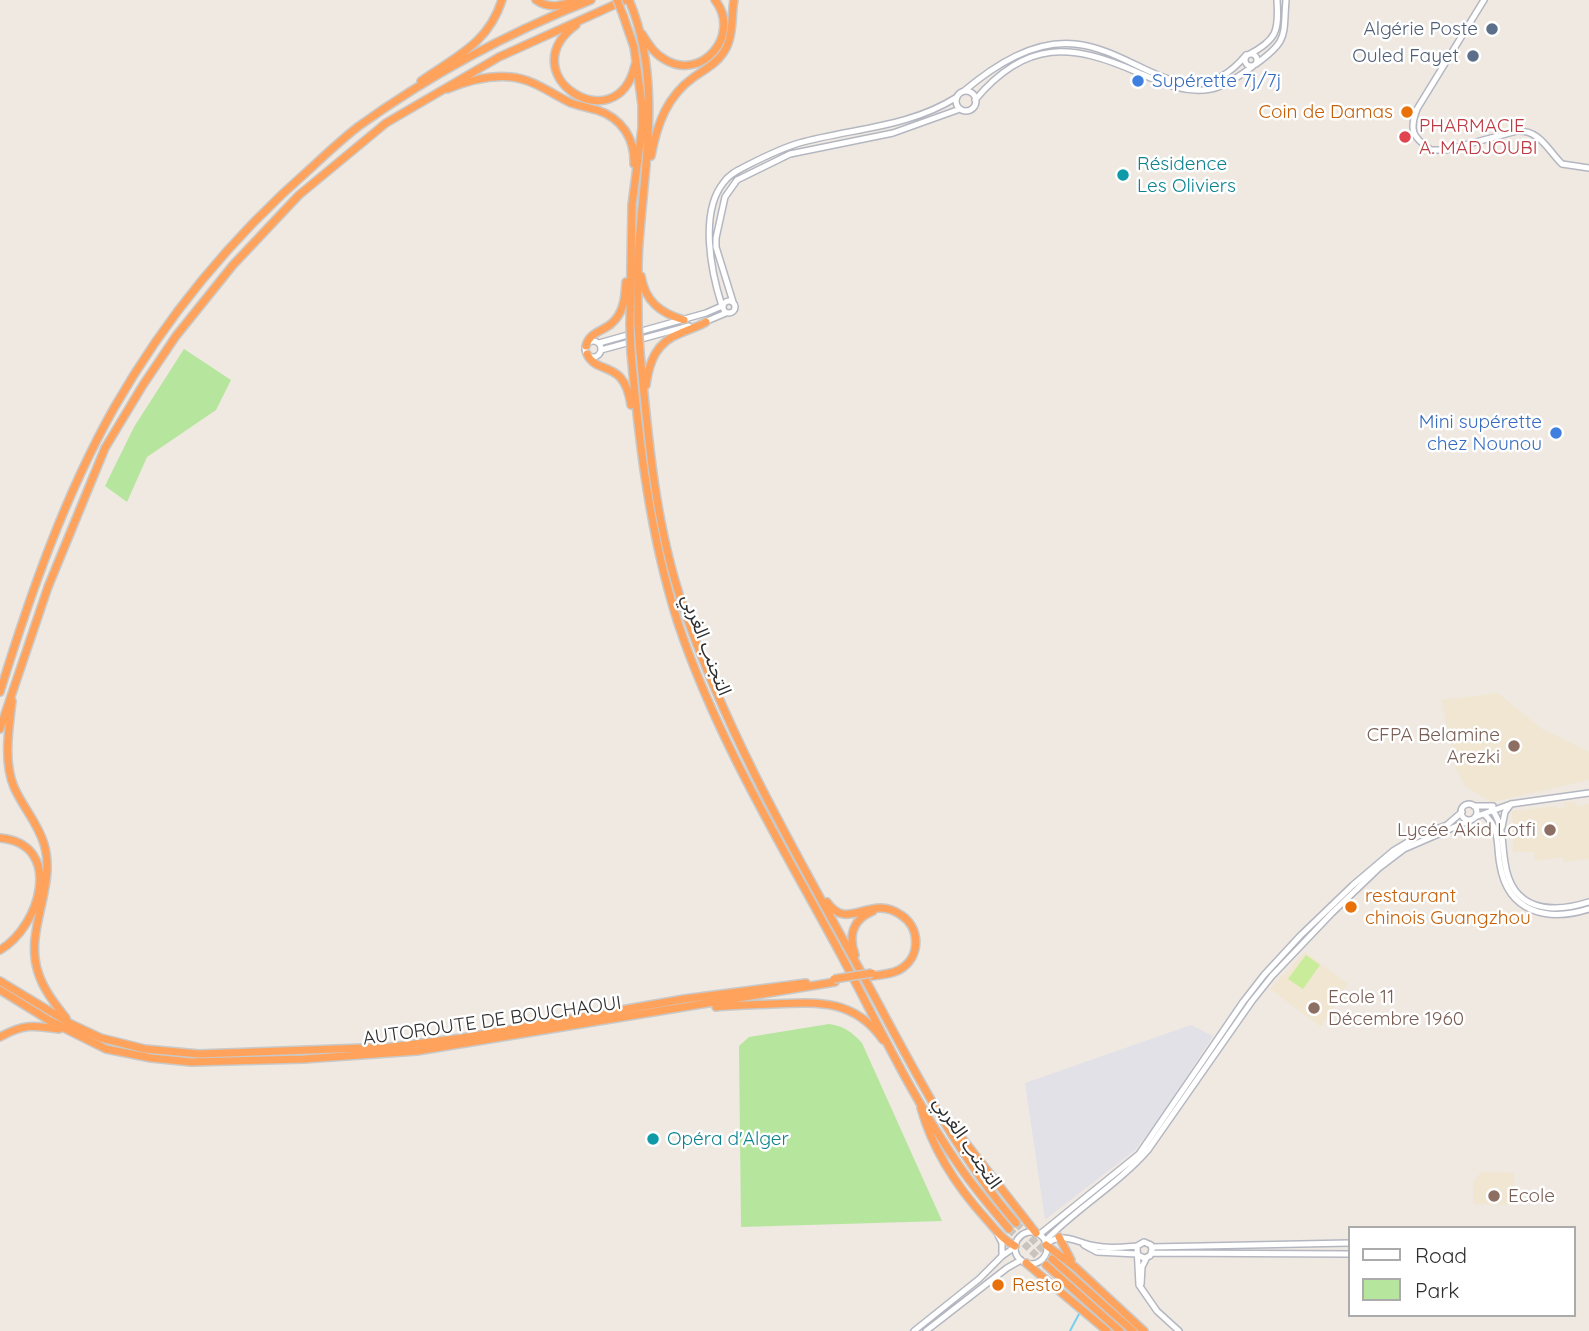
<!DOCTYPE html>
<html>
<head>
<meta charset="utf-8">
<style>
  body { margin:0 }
  #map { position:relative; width:1589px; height:1331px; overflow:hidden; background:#efe9e1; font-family:Quicksand,sans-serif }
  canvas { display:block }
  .legend { position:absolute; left:1348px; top:1226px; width:228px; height:91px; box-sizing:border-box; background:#fff; border:2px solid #ababab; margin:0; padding:9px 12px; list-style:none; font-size:21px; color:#2e2e2e }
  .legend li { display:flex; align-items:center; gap:14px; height:35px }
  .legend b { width:35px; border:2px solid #ababab }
</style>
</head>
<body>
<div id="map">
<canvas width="1589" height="1331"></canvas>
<ul class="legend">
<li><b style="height:9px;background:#fff"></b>Road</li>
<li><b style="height:19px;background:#b6e59e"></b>Park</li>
</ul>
</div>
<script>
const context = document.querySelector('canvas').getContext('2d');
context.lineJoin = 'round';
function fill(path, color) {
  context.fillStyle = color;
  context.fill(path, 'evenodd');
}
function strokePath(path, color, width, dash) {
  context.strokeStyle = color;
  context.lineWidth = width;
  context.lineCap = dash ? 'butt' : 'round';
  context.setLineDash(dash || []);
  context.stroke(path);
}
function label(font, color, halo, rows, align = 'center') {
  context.font = font + ' Quicksand,"Noto Sans Arabic",sans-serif';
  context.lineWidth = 5;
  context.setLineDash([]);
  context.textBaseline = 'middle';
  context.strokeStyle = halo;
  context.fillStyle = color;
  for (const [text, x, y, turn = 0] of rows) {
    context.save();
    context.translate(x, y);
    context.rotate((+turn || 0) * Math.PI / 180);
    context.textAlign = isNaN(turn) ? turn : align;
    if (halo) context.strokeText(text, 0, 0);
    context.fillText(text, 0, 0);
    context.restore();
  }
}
fill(new Path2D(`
  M 1191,1025 L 1213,1036 L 1158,1121 L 1135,1150 L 1045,1220 L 1025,1083 Z`), '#e3e1e8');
fill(new Path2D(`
  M 1498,693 L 1542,729 L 1589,752 L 1589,780 L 1491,802 L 1464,785 L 1457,771 L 1441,700 Z
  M 1575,801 L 1576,806 L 1589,804 L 1589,859 L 1564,862 L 1563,857 L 1535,861 L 1534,852 L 1513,852 L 1512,811 L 1557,806 L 1558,808 L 1565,807 L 1564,803 Z
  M 1305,952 L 1348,984 L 1321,1027 L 1270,989 Z
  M 1481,1172 L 1514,1173 L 1515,1205 L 1473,1204 L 1473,1182 Z`), '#f0e6d1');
fill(new Path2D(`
  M 184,349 L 231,380 L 216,410 L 147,457 L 127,502 L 105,486 L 134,427 Z
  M 829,1024 C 844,1026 852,1032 862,1043 L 942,1221 L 741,1227 L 739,1046 L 749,1037 Z`), '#b6e59e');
fill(new Path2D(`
  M 1306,955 L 1320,965 L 1303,989 L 1288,979 Z`), '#c9ec9a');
strokePath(new Path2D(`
  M 1070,1331 L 1079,1314`), '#75cff0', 2);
strokePath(new Path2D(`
  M 1016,1223 L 1052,1259
  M 1009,1229 L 1046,1265`), '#c8c4bd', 7, [7, 3.5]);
const secondary = new Path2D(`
  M 1484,0 L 1417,109 C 1409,130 1412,137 1431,150 L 1446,150 L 1517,131 C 1540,130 1547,149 1562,164 L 1589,168
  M1245 60a6 6 0 1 1 12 0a6 6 0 1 1-12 0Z
  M 1248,55 C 1277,40 1279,31 1277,0
  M 1256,64 C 1289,40 1283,36 1286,0
  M 964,91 C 995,65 1033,40 1075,44 C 1139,50 1190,123 1246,55
  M956 101a10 10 0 1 1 20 0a10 10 0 1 1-20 0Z
  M 975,100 C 1026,39 1072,43 1139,73 C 1162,83 1185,94 1211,89 C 1226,86 1241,75 1253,66
  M723 307a6 6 0 1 1 12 0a6 6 0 1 1-12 0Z
  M 733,302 L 716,247 L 716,238 L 725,197 L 737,180 L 790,154 L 893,133 L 960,109
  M 722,306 C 711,272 699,212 724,182 C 730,173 741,169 750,164 C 766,156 782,148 799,143 C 853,128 908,128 957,97
  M 702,323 L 726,313
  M585 349a8 8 0 1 1 16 0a8 8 0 1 1-16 0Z
  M 599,343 L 706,313 L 722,306
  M 601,350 L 689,326
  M1461 812a8 8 0 1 1 16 0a8 8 0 1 1-16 0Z
  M 1474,806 L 1493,806
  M 1490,806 C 1505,827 1501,840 1505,863 C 1512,911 1551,914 1589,902
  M 1484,814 C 1501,829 1496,845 1500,865 C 1508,913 1548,922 1589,909
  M 1475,817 L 1511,804 L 1589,793
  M 1502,827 L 1505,812 L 1511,804
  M1015 1248a16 16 0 1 1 32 0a16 16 0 1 1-32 0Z
  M 1040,1234 L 1139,1154 L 1243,1002 L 1264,975 L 1300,936 L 1353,885 L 1393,851 L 1418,836 L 1447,825 L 1462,812
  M 998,1235 L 1002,1243 L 1002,1256
  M 1045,1241 C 1077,1208 1117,1185 1148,1150 L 1252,1001 L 1272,976 L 1332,913 L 1379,868 L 1404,849 L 1471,820
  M 1046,1244 C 1065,1231 1076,1243 1096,1246 C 1109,1249 1124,1247 1137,1246
  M 1084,1245 L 1097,1252 L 1137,1254
  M 1152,1247 L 1349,1243
  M 1152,1253 L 1349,1254
  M 1138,1255 L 1144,1258 L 1150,1256 L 1152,1250 L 1151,1245 L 1144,1242 L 1137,1246 L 1139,1285 L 1157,1311 L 1179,1331
  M 1141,1284 L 1142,1267 L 1147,1257
  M 914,1331 L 979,1279 L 1002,1256 L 1015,1247
  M 926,1331 L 1007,1268 L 1021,1260`);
const highway = new Path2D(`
  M 536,0 C 550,10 563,5 578,0
  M 629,0 C 662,78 645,161 639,243 C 637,270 638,297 638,324
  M 623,15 L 634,47 L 642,105 L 642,128 L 632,205 L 630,325
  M 576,25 C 509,74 617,144 635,65
  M 642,34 C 648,43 654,54 664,59 C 702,83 742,34 715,0
  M 421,81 C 456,56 488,44 502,0
  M 447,89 C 467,81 490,75 511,77 C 533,79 552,94 571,103 C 580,106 589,108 597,110 C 622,118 635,139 634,164
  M 651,156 C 657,124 667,96 694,77 C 704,70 717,63 723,53 C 734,38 731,17 734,0
  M 641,276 C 645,301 660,313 684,320
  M 586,346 C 589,333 601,332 611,324 C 624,313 625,298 626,282
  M 631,352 C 639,444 650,535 678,623 C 717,740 783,847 841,955 C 879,1026 914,1101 960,1167 C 975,1189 992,1209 1009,1229
  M 640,352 C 648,437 655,525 683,606 C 728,738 799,859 866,981 C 912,1065 953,1150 1016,1223
  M 587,354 C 597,376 624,358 631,405
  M 646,385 C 649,362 656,342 681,333 C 689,329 698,327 706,322
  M 0,692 C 30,595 64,497 114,408 C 166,317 232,237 311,168 C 326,154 342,139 359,126 C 430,75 510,32 591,0
  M 12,701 C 9,728 3,761 14,787 C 22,806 38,823 44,844 C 57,887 24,930 38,972 C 43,989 55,1004 66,1018
  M 0,729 L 48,587 L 105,448 L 143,385 L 176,336 L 233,265 L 299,195 L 386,123 L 499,57 L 625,0
  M 0,838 C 65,844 40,927 0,950
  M 827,902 C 848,933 870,893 901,915 C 921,928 921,958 899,970 C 891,974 881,975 872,976
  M 855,955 C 848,935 853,919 873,911
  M 0,981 L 71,1024 L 101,1038 L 145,1049 L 199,1054 L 391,1047 L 462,1038 L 684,999 L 806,983
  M 0,990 L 50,1021 L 106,1049 L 151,1058 L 191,1062 L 304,1059 L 417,1051 L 835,982
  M 716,1007 C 734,1005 752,1005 770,1004 C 816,1002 854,998 883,1040
  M 0,1037 C 23,1024 34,1025 59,1029
  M 921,1108 C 933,1151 957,1187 987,1220 C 996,1230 1003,1240 1015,1246
  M 944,1115 L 1036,1233
  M 1059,1237 L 1071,1260
  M 1046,1245 L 1075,1267 L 1144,1331
  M 1052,1259 L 1133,1331
  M 1026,1263 L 1107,1331
  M 1046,1265 L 1120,1331`);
strokePath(secondary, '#b4b7c1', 8);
strokePath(highway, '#c9c9c9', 10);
strokePath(secondary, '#fff', 5);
strokePath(highway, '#ffa35c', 7);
const highwayBridge = new Path2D(`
  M 617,0 L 623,15
  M 638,324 L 640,352
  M 630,325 L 631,352
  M 834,979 L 872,973`);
strokePath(highwayBridge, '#c9c9c9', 10, []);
strokePath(highwayBridge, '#ffa35c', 7);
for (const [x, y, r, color] of [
  [1492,29,7,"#5c6f8a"],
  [1473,56,7,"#5c6f8a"],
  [1138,81,7,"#3f7fe0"],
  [1407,112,7,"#e8710a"],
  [1405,137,7,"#e0444e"],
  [1123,175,7,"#0f9aa8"],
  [1556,433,7,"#3f7fe0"],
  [1514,746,7,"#8d6e63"],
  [1550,830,7,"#8d6e63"],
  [1351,907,7,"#e8710a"],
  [1314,1008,7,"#8d6e63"],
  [653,1139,7,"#0f9aa8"],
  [1494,1196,7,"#8d6e63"],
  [998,1285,7,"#e8710a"]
]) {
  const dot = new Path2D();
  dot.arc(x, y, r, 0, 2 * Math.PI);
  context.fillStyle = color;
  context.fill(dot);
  strokePath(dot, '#fff', 2.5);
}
label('19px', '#4e5e75', '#fff', [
  ["Algérie Poste",1478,29],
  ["Ouled Fayet",1459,56]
], 'right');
label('19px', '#366cbe', '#fff', [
  ["Supérette 7j/7j",1152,81],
  ["Mini supérette",1542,422,"right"],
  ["chez Nounou",1542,444,"right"]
], 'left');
label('19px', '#c56008', '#fff', [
  ["Coin de Damas",1393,112,"right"],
  ["restaurant",1365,896],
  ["chinois Guangzhou",1365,918],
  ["Resto",1012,1285]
], 'left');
label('19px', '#be3a42', '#fff', [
  ["PHARMACIE",1419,126],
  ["A. MADJOUBI",1419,148]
], 'left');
label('19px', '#0d838f', '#fff', [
  ["Résidence",1137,164],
  ["Les Oliviers",1137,186],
  ["Opéra d'Alger",667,1139]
], 'left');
label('19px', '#2e2e2e', '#fff', [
  ["التجنب الغربي",706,645,69],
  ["AUTOROUTE DE BOUCHAOUI",492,1021,-8],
  ["التجنب الغربي",967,1143,56]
]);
label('19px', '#785e54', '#fff', [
  ["CFPA Belamine",1500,735],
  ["Arezki",1500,757],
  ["Lycée Akid Lotfi",1536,830],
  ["Ecole 11",1328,997,"left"],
  ["Décembre 1960",1328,1019,"left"],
  ["Ecole",1508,1196,"left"]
], 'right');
</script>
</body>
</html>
